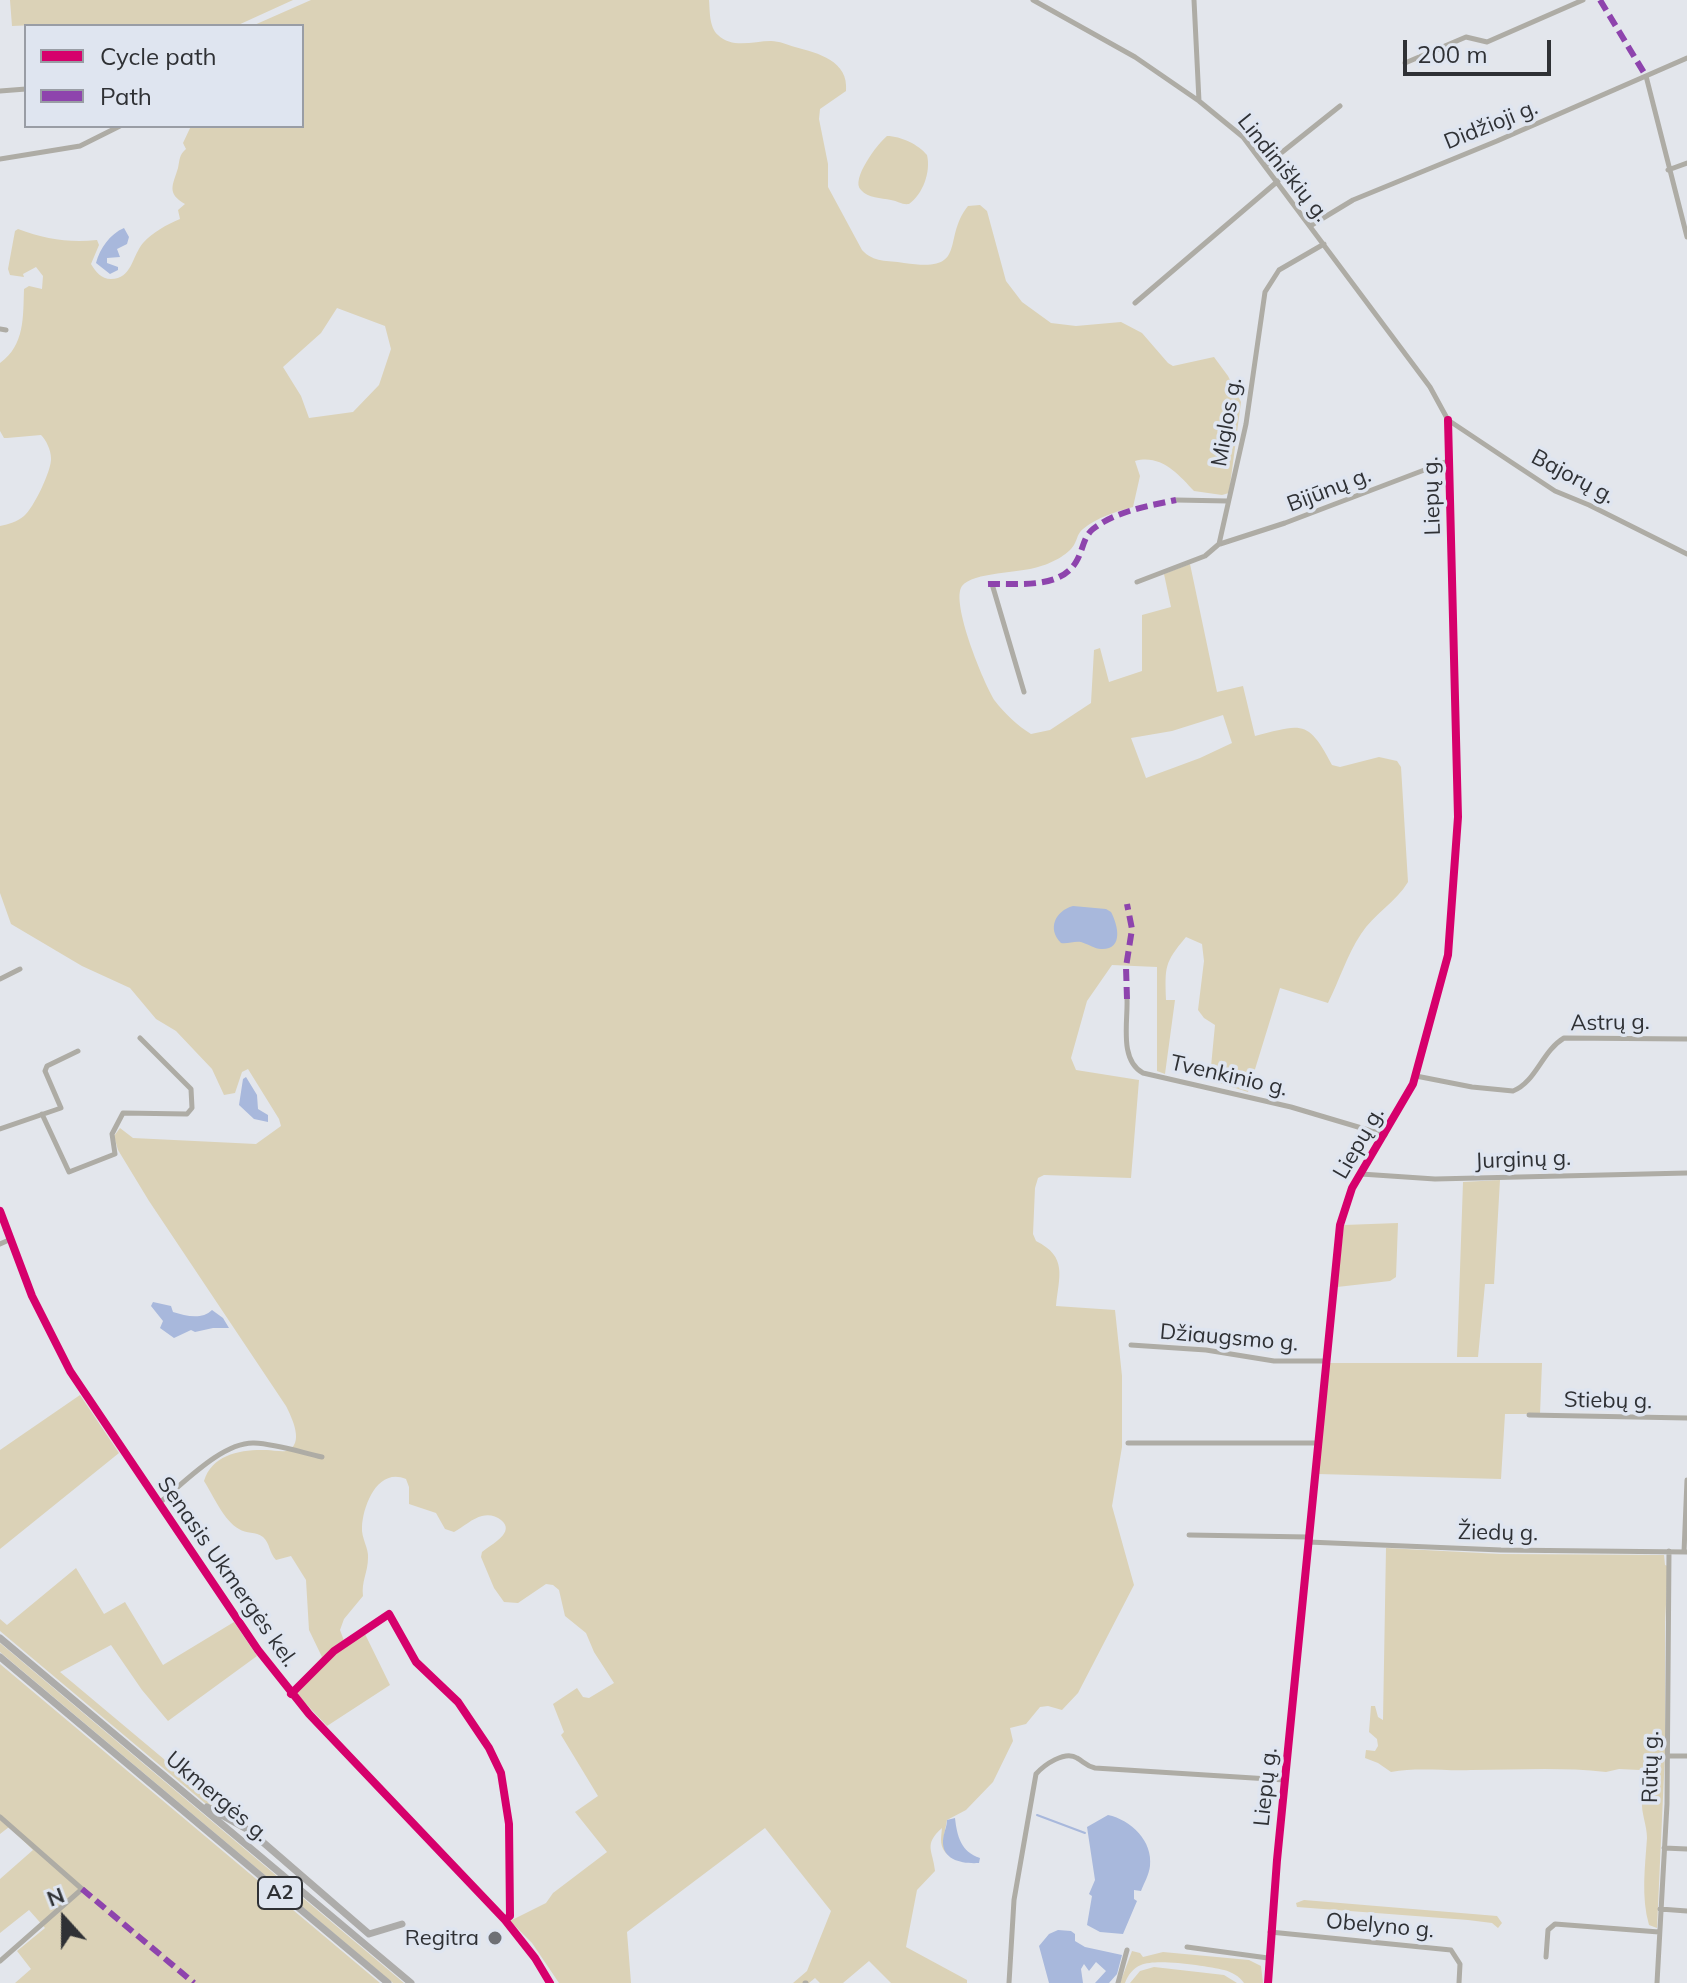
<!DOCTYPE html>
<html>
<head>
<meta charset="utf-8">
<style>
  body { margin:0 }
  #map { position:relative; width:1687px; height:1983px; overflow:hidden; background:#e3e6ec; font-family:Mulish,sans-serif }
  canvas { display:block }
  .legend { position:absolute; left:24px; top:24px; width:280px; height:104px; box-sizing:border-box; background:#dfe5f0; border:2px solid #999da5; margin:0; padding:10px 14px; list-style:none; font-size:24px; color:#2f3135 }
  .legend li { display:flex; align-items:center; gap:16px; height:40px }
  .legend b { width:40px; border:2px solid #999da5 }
  .north { position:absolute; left:24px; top:1879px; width:80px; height:80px; -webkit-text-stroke:6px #dfe5f0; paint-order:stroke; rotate:339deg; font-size:22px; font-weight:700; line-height:32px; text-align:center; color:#2f3135 }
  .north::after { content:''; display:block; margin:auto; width:28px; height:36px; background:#2f3135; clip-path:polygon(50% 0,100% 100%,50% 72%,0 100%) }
  .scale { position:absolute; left:1403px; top:40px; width:148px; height:36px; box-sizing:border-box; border:4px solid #2f3135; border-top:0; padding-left:10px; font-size:24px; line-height:28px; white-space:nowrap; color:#2f3135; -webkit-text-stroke:6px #dfe5f0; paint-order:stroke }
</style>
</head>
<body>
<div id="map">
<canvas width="1687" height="1983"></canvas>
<ul class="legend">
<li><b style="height:10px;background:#d6006c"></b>Cycle path</li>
<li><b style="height:10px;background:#8e44ad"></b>Path</li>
</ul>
<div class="north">N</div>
<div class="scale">200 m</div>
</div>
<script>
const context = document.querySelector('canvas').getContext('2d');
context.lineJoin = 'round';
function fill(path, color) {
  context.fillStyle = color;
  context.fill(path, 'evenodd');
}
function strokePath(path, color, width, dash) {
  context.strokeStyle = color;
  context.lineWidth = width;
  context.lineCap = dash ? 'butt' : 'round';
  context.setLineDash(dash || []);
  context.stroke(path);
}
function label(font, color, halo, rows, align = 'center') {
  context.font = font + ' Mulish,sans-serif';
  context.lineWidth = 7;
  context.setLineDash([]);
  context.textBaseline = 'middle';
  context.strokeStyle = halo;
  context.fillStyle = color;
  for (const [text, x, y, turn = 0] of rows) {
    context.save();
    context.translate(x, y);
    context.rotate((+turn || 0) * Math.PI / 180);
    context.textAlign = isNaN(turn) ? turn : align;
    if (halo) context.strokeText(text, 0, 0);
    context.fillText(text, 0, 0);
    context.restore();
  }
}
fill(new Path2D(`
  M 10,0 L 293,0 L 236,26 L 62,26 L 60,24 L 12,26 Z
  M 311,0 L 709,0 C 710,11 709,27 718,35 C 732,49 754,41 771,41 C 779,41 788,45 795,47 C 818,53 849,61 846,91 L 820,109 L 819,119 L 828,164 L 828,187 L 862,250 C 874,263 887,260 904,263 C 970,273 941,240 968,206 L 980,205 L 987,211 L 1006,281 L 1022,302 L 1051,323 L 1076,326 L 1121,322 L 1142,333 L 1168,363 L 1173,366 L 1214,357 L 1228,376 L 1241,402 L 1229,493 L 1222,495 L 1194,491 C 1178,474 1161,454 1135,461 L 1140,476 L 1133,507 C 1115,512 1098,517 1083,529 C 1077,534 1078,538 1074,545 C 1068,555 1050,564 1038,567 C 1020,573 973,572 962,586 C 950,602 984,684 995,701 C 1004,713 1018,726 1031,734 L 1050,730 L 1091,703 L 1094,650 L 1100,648 L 1109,682 L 1142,671 L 1142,615 L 1171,607 L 1164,574 L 1190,564 L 1217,692 L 1243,686 L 1255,736 C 1302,724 1308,719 1332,765 L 1340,767 L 1379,757 L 1397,761 L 1401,767 L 1408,882 C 1396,902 1374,914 1361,934 C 1347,955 1339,981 1328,1003 L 1280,988 L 1248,1092 L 1213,1081 L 1210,1077 L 1215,1025 L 1204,1018 L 1198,1010 L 1204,961 L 1202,944 L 1186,937 C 1164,963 1165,967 1166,1000 L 1175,1000 L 1165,1074 L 1157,1071 L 1157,967 L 1112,965 L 1087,1001 L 1071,1058 L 1076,1070 L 1139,1080 L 1131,1178 L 1044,1175 L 1038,1178 L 1035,1188 L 1033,1234 L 1036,1241 C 1068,1257 1059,1276 1056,1306 L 1115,1310 L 1122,1376 L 1122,1447 L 1112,1506 L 1134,1585 L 1078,1693 L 1062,1710 L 1048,1706 L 1040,1707 L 1026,1724 L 1010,1728 L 1013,1741 L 993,1782 L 966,1810 L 947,1820 L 943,1841 L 948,1855 C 939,1847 941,1839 942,1828 C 923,1845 933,1850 935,1871 L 917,1890 L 906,1947 L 967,1980 L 967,1983 L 891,1983 L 869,1961 L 843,1983 L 820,1983 L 815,1978 L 809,1983 L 793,1983 L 807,1971 L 831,1911 L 765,1828 L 627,1932 L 631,1983 L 559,1983 L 532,1943 L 510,1921 L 546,1903 L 553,1893 L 607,1852 L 575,1812 L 598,1796 L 561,1735 L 564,1732 L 553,1704 L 577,1688 L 583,1697 L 589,1698 L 614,1683 L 594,1652 L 586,1633 L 565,1616 L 559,1590 L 553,1585 L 546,1584 L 518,1603 L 504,1602 L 494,1588 L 481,1557 L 482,1552 C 492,1544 516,1532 501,1520 C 496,1516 489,1514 482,1516 C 473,1518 463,1527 454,1532 L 445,1529 L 436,1513 L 409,1504 L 409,1487 L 406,1479 C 378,1467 363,1505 362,1527 C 361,1538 369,1548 368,1558 C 368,1572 361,1582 363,1596 L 344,1619 L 340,1630 L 346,1646 L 365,1634 L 390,1685 L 327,1726 L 292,1689 L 322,1657 L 309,1630 L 306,1580 L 291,1556 L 276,1560 C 269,1553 270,1543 263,1537 C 256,1531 246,1534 239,1529 C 224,1521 213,1495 204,1481 C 212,1454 242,1449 267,1450 C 272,1450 281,1452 286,1451 C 306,1445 291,1416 286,1406 L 149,1201 L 118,1150 L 114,1136 L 120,1128 L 133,1138 L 256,1144 L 281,1126 L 279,1119 L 248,1069 L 242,1072 L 235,1093 L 224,1095 L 212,1069 L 176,1031 L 156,1019 L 130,988 L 82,966 L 11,924 L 0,893 L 0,526 C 9,524 17,522 24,516 C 33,509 52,470 51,458 C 51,450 46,440 41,435 L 7,438 L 4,438 L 0,431 L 0,363 C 25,345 23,317 24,289 L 29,286 L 42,289 L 43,276 L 36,267 L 23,274 L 24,277 L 10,275 L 8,269 L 15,231 L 18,229 C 45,239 69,243 97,240 L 99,245 L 91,264 C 96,272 101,279 111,279 C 132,279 132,256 143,243 C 153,232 166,225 180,219 L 178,210 L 185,204 C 166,193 173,185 178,168 C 180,159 179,155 186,149 L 183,143 L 191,126 L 302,126 L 302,26 L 252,26 ZM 337,308 L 385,326 L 391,349 L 379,385 L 353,412 L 309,418 L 301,396 L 283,367 L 321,333 ZM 1223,715 L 1232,743 L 1200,758 L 1146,778 L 1131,738 L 1172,731 Z
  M 887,136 C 901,136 919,145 927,155 C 931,172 923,194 909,204 C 902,205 898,201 891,200 C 881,198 868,198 861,190 C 850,180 878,143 887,136 Z
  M 1500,1180 L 1494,1284 L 1485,1284 L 1478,1357 L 1457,1357 L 1463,1182 Z
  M 1398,1223 L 1396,1277 L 1390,1281 L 1337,1287 L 1344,1225 Z
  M 1329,1363 L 1542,1363 L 1540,1414 L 1505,1414 L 1501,1479 L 1318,1474 Z
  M 80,1395 L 119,1453 L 0,1549 L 0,1450 Z
  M 1386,1548 L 1500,1554 L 1664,1555 L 1665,1565 L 1668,1566 L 1665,1623 L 1665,1753 L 1657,1928 L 1649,1925 C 1641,1897 1645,1867 1647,1838 C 1647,1825 1641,1813 1642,1801 C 1642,1788 1646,1782 1640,1770 L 1619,1769 L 1606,1772 C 1561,1767 1516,1770 1471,1770 C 1444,1771 1417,1767 1391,1772 L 1378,1763 L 1365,1758 L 1366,1750 L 1375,1751 L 1378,1746 L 1377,1739 L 1369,1732 L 1371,1706 L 1375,1706 L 1378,1717 L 1383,1720 Z
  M 76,1568 L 104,1614 L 125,1602 L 163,1665 L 234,1622 L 257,1656 L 168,1721 L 142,1690 L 111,1645 L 60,1672 L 233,1817 L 215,1811 L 206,1804 L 0,1631 L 0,1619 L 7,1625 Z
  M 0,1643 L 404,1983 L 393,1983 L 0,1652 Z
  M 0,1664 L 380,1983 L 15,1983 L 31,1969 L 17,1951 L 45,1928 L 29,1910 L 0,1933 L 0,1879 L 33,1850 L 9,1827 L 0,1834 Z
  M 1304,1900 L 1497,1916 L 1502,1923 L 1498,1928 L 1492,1923 L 1468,1920 L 1297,1907 L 1296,1903 Z
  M 1132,1951 L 1140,1953 L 1143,1957 L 1163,1952 L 1249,1960 L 1261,1966 L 1263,1983 L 1244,1983 C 1239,1976 1232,1972 1224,1970 C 1207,1966 1156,1958 1141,1965 C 1133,1968 1128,1975 1125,1983 L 1120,1983 Z
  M 1154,1967 L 1224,1975 L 1237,1983 L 1130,1983 L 1140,1971 Z`), '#dbd2b7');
fill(new Path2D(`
  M 124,228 L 129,237 L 127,244 L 117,249 L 120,257 L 107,258 L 107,263 L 118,267 L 118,270 L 110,274 L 96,263 C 100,248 110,234 124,228 Z
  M 1073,906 L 1106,909 L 1111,912 C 1118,925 1124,950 1101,949 C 1095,949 1088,944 1081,942 C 1074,941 1068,944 1061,943 C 1047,929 1055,911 1073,906 Z
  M 246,1077 L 257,1095 L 258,1109 L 268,1115 L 268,1122 L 254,1119 L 239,1105 L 243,1079 Z
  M 153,1302 L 171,1306 L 173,1312 C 186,1316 202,1320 212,1310 L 223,1318 L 229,1328 L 213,1328 L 195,1332 L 191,1330 L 174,1338 L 160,1328 L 163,1321 L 151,1306 Z
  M 1108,1815 C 1131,1820 1153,1841 1150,1866 C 1149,1875 1144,1883 1141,1891 L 1134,1890 L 1134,1899 L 1137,1901 L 1123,1934 L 1100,1932 L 1087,1925 L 1092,1896 L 1089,1894 L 1095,1880 L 1087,1827 Z
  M 955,1818 C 957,1836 961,1852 980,1858 L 979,1863 C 964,1864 942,1861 943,1841 C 943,1834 947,1827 947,1820 Z
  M 1058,1930 L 1071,1931 L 1075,1934 L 1075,1941 L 1085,1947 L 1122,1955 L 1117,1974 L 1109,1983 L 1095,1983 L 1106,1971 L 1096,1962 L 1089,1971 L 1084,1964 L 1081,1969 L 1083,1983 L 1049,1983 L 1039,1946 L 1049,1934 Z`), '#a8b8dc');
strokePath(new Path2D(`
  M 1037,1815 L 1085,1833`), '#a8b8dc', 2);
strokePath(new Path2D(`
  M 1033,0 L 1135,57 L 1199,101 L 1243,137 L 1430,387 L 1448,420 L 1511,462 L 1555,491 L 1589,505 L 1687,554
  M 1194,0 L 1199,101
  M 1405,63 L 1466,37 L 1487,42 L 1583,0
  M 1646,76 L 1687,237
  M 0,91 L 26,89
  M 0,159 L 80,146 L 120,126
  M 1266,165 L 1340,106
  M 1668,170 L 1687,163
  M 1310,226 L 1353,200 L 1497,141 L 1687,58
  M 1135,303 L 1278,181
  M 0,329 L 6,330
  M 1176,500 L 1228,501
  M 1220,544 L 1285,523 L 1448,461
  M 1137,582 L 1205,556 L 1219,544 L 1246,424 L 1265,292 L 1279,270 L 1324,244
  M 992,584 L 1024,692
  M 0,979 L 20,969
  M 1127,999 C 1128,1022 1119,1060 1143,1073 L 1291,1107 L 1385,1135
  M 1416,1076 L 1472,1087 L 1513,1091 C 1536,1082 1542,1051 1564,1038 L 1687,1039
  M 42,1114 L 69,1172 L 115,1154 L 112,1134 L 123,1113 L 187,1114 L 192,1108 L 191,1089 L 140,1038
  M 0,1129 L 61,1108 L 45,1071 L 47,1066 L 78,1051
  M 1361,1174 L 1435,1179 L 1687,1173
  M 0,1244 L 9,1240
  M 1131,1345 L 1206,1350 L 1274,1361 L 1325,1361
  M 1529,1415 L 1687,1418
  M 1128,1443 L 1317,1443
  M 159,1503 C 183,1484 222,1442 254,1443 C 277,1444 300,1452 322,1457
  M 1189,1535 L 1308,1537
  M 1308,1542 L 1501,1550 L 1687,1552
  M 1684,1552 L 1687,1480
  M 291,1694 L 334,1651 L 389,1614 L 416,1662 L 458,1702 L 489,1748 L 501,1773 L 509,1824 L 510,1916 L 505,1920
  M 1667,1756 L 1687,1756
  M 0,1817 L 82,1889 L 0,1961
  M 1664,1848 L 1687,1849
  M 1660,1909 L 1687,1911
  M 1270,1932 L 1451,1950 L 1460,1964 L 1459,1983
  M 1187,1947 L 1268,1958
  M 1546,1957 L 1548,1930 L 1555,1924 L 1659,1932
  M 805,1983 L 806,1983
  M 1009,1983 L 1014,1900 L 1036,1774 C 1044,1765 1065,1750 1077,1758 C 1084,1762 1086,1766 1095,1768 L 1285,1780
  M 1118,1983 L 1127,1950
  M 1268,1983 L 1277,1860 L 1340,1225 L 1352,1188 L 1413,1084 L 1448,955 L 1458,817 L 1448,420
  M 1657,1983 L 1667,1804 L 1669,1551`), '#aeaca5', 5);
strokePath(new Path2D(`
  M 0,1211 L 32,1296 L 70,1371 L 258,1650 L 309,1714 L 505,1920 L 535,1958 L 550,1983`), '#a8a6a1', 6);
strokePath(new Path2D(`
  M 0,1638 L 411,1983
  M 0,1657 L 388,1983
  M 207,1807 L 250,1831 L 369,1934 L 402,1924`), '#adacaa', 7);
strokePath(new Path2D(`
  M 1600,0 L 1646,76
  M 988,584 C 1016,583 1059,590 1076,562 C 1083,551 1083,537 1093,529 C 1116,511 1148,506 1176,500
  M 1127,999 L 1126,967 L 1132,929 L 1127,904
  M 82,1889 L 194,1983`), '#8e44ad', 6, [12, 6]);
strokePath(new Path2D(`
  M 0,1211 L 32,1296 L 70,1371 L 258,1650 L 309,1714 L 505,1920 L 535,1958 L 550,1983
  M 291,1694 L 334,1651 L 389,1614 L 416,1662 L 458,1702 L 489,1748 L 501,1773 L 509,1824 L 510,1916 L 505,1920
  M 1268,1983 L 1277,1860 L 1340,1225 L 1352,1188 L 1413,1084 L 1448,955 L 1458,817 L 1448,420`), '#d6006c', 8);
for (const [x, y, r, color] of [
  [495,1938,8,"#6e7075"]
]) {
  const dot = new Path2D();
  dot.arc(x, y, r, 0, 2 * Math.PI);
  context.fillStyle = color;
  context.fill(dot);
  strokePath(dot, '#dfe5f0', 3);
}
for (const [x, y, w] of [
  [280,1893,44]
]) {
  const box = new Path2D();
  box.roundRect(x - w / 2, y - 16, w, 32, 6);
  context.fillStyle = '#dfe5f0';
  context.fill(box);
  strokePath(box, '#2f3135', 2);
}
label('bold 20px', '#2f3135', null, [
  ["A2",280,1893]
]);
label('22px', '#2f3135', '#dfe5f0', [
  ["Didžioji g.",1491,125,-22],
  ["Lindiniškių g.",1283,168,51],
  ["Miglos g.",1227,422,-80],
  ["Bajorų g.",1573,477,28],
  ["Bijūnų g.",1329,490,-21],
  ["Liepų g.",1432,496,-92],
  ["Astrų g.",1610,1023,-1],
  ["Tvenkinio g.",1229,1076,13],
  ["Liepų g.",1359,1143,-60],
  ["Jurginų g.",1523,1160,-2],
  ["Džiaugsmo g.",1229,1338,5],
  ["Stiebų g.",1608,1401,1],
  ["Žiedų g.",1498,1533,1],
  ["Senasis Ukmergės kel.",227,1572,55],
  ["Rūtų g.",1651,1767,-89],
  ["Liepų g.",1266,1787,-84],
  ["Ukmergės g.",217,1797,40],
  ["Obelyno g.",1380,1926,5]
]);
label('22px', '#2f3135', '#dfe5f0', [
  ["Regitra",479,1938]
], 'right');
</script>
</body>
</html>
